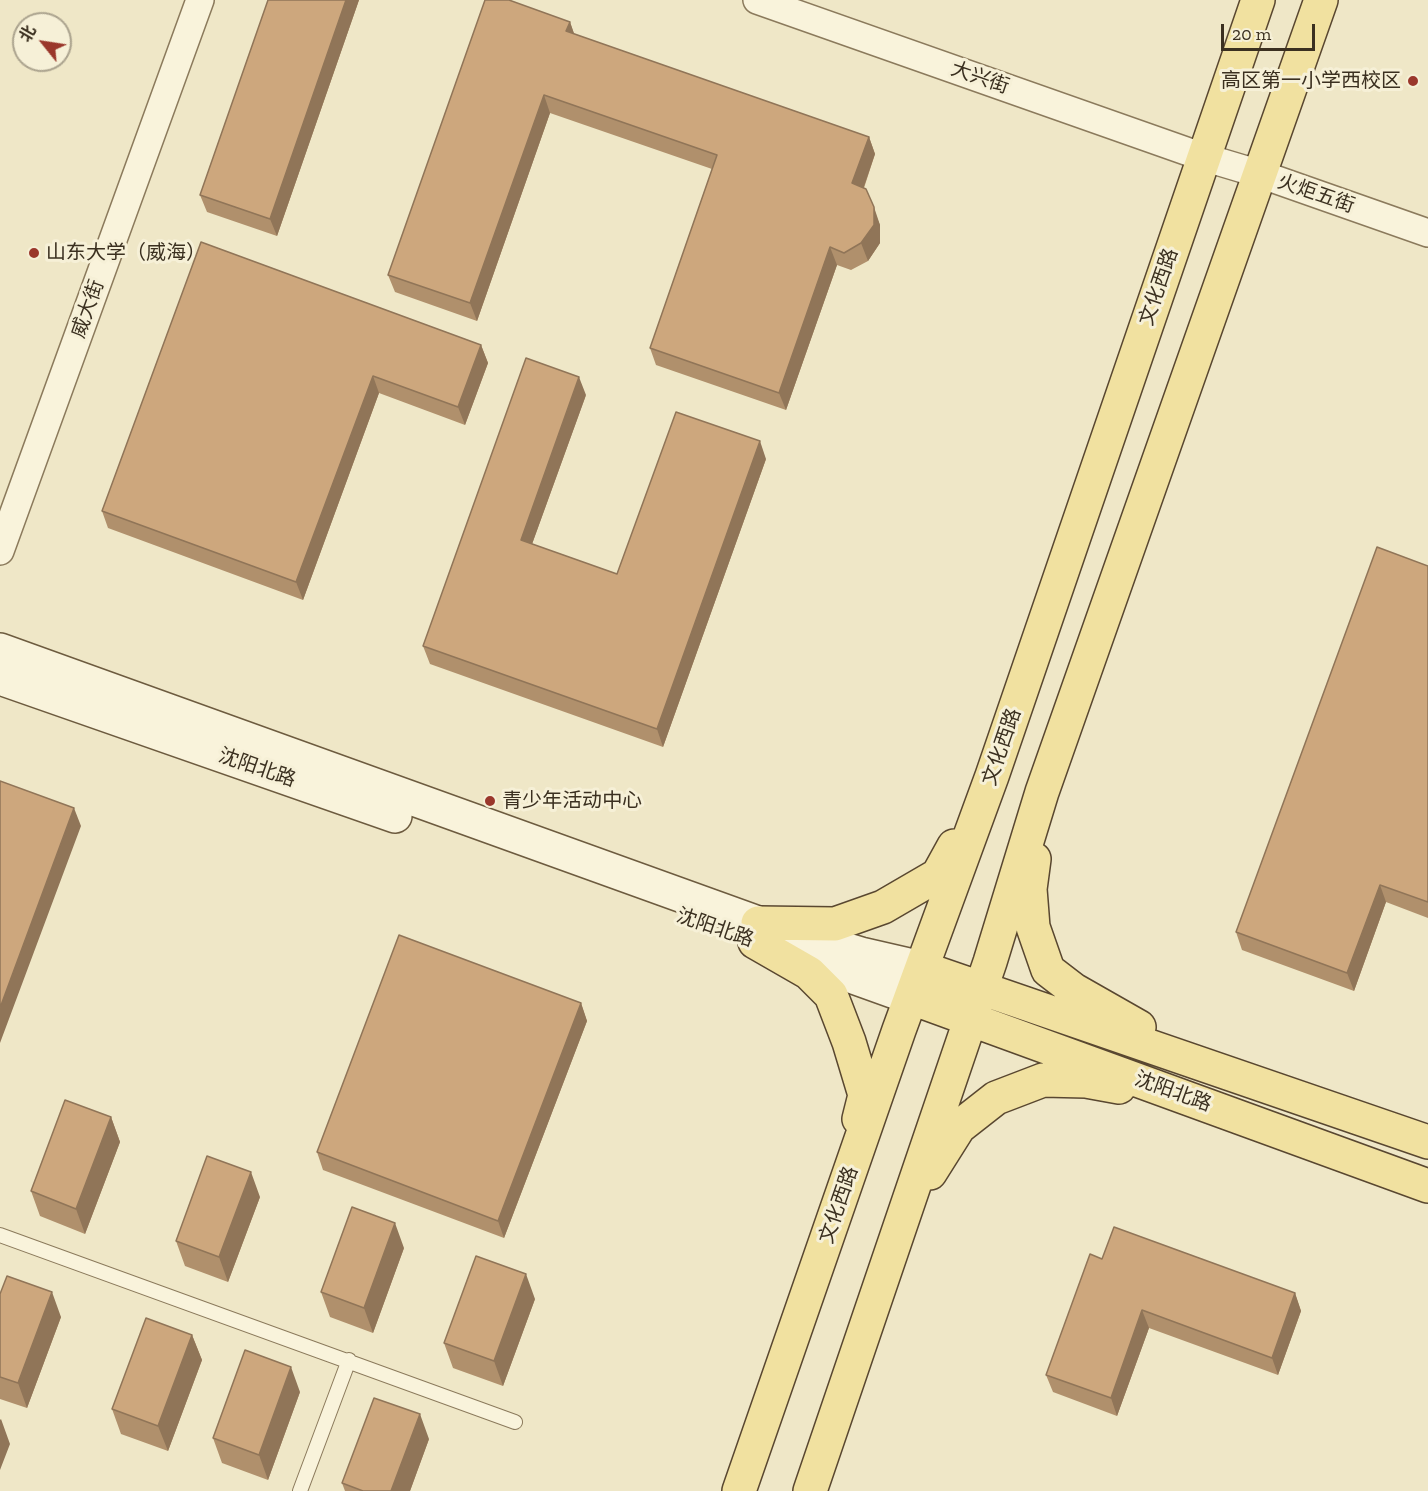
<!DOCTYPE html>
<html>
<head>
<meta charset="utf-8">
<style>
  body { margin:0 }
  #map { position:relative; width:1428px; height:1491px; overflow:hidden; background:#efe7c7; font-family:"Zilla Slab","Noto Sans SC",serif }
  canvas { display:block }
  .north { position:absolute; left:12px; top:12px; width:60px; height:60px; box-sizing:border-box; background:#f6f0d7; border:2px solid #aba38e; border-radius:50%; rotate:300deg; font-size:16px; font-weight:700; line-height:24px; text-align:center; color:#3b3020 }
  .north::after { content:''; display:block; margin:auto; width:21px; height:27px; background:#9a372b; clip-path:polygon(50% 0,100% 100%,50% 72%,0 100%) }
  .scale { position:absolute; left:1221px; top:24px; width:94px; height:27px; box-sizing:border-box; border:3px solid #3b3020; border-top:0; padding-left:8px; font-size:18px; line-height:21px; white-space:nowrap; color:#3b3020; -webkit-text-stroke:4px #f6f0d7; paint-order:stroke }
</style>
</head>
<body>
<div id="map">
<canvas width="1428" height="1491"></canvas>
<div class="north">北</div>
<div class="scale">20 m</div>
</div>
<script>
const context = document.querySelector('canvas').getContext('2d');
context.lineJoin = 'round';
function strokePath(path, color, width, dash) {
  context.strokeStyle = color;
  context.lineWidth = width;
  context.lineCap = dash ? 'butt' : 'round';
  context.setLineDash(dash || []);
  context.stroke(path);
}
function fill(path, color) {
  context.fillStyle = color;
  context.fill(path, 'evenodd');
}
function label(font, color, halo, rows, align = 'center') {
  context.font = font + ' "Zilla Slab","Noto Sans SC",serif';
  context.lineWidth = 6;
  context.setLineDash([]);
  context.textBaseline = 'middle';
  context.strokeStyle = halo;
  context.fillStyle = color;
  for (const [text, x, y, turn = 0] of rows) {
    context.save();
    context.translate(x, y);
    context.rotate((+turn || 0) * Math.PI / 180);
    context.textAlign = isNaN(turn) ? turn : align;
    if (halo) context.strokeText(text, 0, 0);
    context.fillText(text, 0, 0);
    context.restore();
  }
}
const lane = new Path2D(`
  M 0,1235 L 515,1422
  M 300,1491 L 349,1360`);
const street = new Path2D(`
  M 757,0 L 1203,157 L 1260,174 L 1428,233
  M 0,551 L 200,0`);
const secondary = new Path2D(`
  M 0,650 L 758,923 L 861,954 L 922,968
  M 0,678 L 395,816
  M 792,955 L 912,998`);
const primary = new Path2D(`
  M 1034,859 L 1030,889 L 1033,927 L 1048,970 L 1074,990 L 1139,1027
  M 758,923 L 835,924 L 883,907 L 938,875 L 954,846
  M 755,942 L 809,973 L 831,995 L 849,1042 L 865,1095 L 859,1119
  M 922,968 L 1428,1142
  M 912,998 L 1428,1186
  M 930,1173 L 959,1127 L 996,1098 L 1043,1080 L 1086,1081 L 1119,1087
  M 739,1491 L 899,1030 L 992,776 L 1258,0
  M 810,1491 L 990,962 L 1042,792 L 1321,0`);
strokePath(lane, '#8b7a5c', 16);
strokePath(street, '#8b7a5c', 30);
strokePath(secondary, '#6d5b3f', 36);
strokePath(primary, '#594730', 36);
strokePath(lane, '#f9f3db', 14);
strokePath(street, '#f9f3db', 27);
strokePath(secondary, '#f9f3db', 33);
strokePath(primary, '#f1e1a0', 33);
fill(new Path2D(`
  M 268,0 L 359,0 L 277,236 L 207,212 L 200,195 Z
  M 570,22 L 574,34 L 869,137 L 875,154 L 864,188 L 880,225 L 880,243 L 868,261 L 851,270 L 837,265 L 786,410 L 656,365 L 650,348 L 712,169 L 550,113 L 477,321 L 395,292 L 388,275 Z
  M 201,242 L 481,345 L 488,363 L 465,425 L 379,393 L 303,600 L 108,528 L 102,511 Z
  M 586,395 L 532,544 L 617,574 L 766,459 L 663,747 L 430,664 L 423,646 Z
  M 1428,566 L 1428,918 L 1386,902 L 1354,991 L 1242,950 L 1236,932 Z
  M 581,1003 L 587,1021 L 504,1238 L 323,1170 L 317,1152 Z
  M 111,1117 L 120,1142 L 85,1234 L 40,1216 L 31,1191 Z
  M 260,1197 L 228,1282 L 185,1266 L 176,1241 Z
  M 404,1248 L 373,1333 L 330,1317 L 321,1292 Z
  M 1102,1259 L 1295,1293 L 1301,1311 L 1278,1375 L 1149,1328 L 1117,1416 L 1053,1392 L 1046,1375 Z
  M 0,1294 L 61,1317 L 27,1408 L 0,1399 Z
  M 535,1299 L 503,1386 L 453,1368 L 444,1343 Z
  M 192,1335 L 202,1360 L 168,1451 L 121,1434 L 112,1409 Z
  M 300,1392 L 268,1480 L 222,1463 L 213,1438 Z
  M 429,1439 L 410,1491 L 345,1491 L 342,1483 Z`), '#b0906c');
fill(new Path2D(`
  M 346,0 L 359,0 L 277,236 L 270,219 Z
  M 570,22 L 576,39 L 566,31 Z
  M 544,95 L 550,113 L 477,321 L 470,303 Z
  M 869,137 L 875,154 L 859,201 L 852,183 Z
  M 874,207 L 880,225 L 880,243 L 868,261 L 861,243 Z
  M 830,247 L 837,265 L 786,410 L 779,393 Z
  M 481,345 L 488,363 L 465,425 L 458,407 Z
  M 373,376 L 379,393 L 303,600 L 296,582 Z
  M 579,377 L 586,395 L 527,558 L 521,540 Z
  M 760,441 L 766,459 L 663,747 L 657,729 Z
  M 74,808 L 81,826 L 0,1043 L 0,1008 Z
  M 1380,885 L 1386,902 L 1354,991 L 1347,973 Z
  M 581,1003 L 587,1021 L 504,1238 L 498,1221 Z
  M 111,1117 L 120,1142 L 85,1234 L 76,1209 Z
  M 251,1172 L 260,1197 L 228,1282 L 219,1257 Z
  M 395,1223 L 404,1248 L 373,1333 L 364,1308 Z
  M 526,1274 L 535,1299 L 503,1386 L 494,1361 Z
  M 52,1292 L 61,1317 L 27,1408 L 18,1383 Z
  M 1295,1293 L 1301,1311 L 1278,1375 L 1272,1358 Z
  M 1142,1310 L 1149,1328 L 1117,1416 L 1111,1398 Z
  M 192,1335 L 202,1360 L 168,1451 L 158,1426 Z
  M 291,1367 L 300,1392 L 268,1480 L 259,1455 Z
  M 420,1414 L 429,1439 L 410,1491 L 391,1491 Z
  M 1,1419 L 10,1444 L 0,1470 L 0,1420 Z`), '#907558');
const building = new Path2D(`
  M 268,0 L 346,0 L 270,219 L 200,195 Z
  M 485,0 L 509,0 L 570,22 L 566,31 L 869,137 L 852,183 L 866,189 L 874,207 L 874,225 L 861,243 L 844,253 L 830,247 L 779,393 L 650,348 L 717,155 L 544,95 L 470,303 L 388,275 Z
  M 201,242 L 481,345 L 458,407 L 373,376 L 296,582 L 102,511 Z
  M 526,358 L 579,377 L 521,540 L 617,574 L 676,412 L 760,441 L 657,729 L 423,646 Z
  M 1377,547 L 1428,566 L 1428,902 L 1380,885 L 1347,973 L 1236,932 Z
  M 0,781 L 74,808 L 0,1008 Z
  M 399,935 L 581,1003 L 498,1221 L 317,1152 Z
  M 65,1100 L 111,1117 L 76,1209 L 31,1191 Z
  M 207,1156 L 251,1172 L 219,1257 L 176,1241 Z
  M 352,1207 L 395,1223 L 364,1308 L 321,1292 Z
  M 1114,1227 L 1295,1293 L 1272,1358 L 1142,1310 L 1111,1398 L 1046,1375 L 1090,1254 L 1102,1259 Z
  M 476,1256 L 526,1274 L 494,1361 L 444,1343 Z
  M 7,1276 L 52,1292 L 18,1383 L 0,1377 L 0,1294 Z
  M 146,1318 L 192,1335 L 158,1426 L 112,1409 Z
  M 245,1350 L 291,1367 L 259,1455 L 213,1438 Z
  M 374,1398 L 420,1414 L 391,1491 L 363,1491 L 342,1483 Z`);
fill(building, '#cda77d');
strokePath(building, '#907558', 1.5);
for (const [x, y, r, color] of [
  [1413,81,6,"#9a372b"],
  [34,253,6,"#9a372b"],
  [490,801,6,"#9a372b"]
]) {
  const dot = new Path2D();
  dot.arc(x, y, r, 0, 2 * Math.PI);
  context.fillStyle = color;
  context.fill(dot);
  strokePath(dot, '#f6f0d7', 2);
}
label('20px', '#3b3020', '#f6f0d7', [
  ["大兴街",980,78,19],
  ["火炬五街",1316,194,19],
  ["文化西路",1159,287,-71],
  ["威大街",88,309,-70],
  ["文化西路",1002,747,-71],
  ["沈阳北路",257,768,19],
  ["沈阳北路",715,928,19],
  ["沈阳北路",1173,1092,20],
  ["文化西路",839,1205,-71]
]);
label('20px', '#3b3020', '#f6f0d7', [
  ["高区第一小学西校区",1401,81,"right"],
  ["山东大学（威海）",46,253],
  ["青少年活动中心",502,801]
], 'left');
</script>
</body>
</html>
